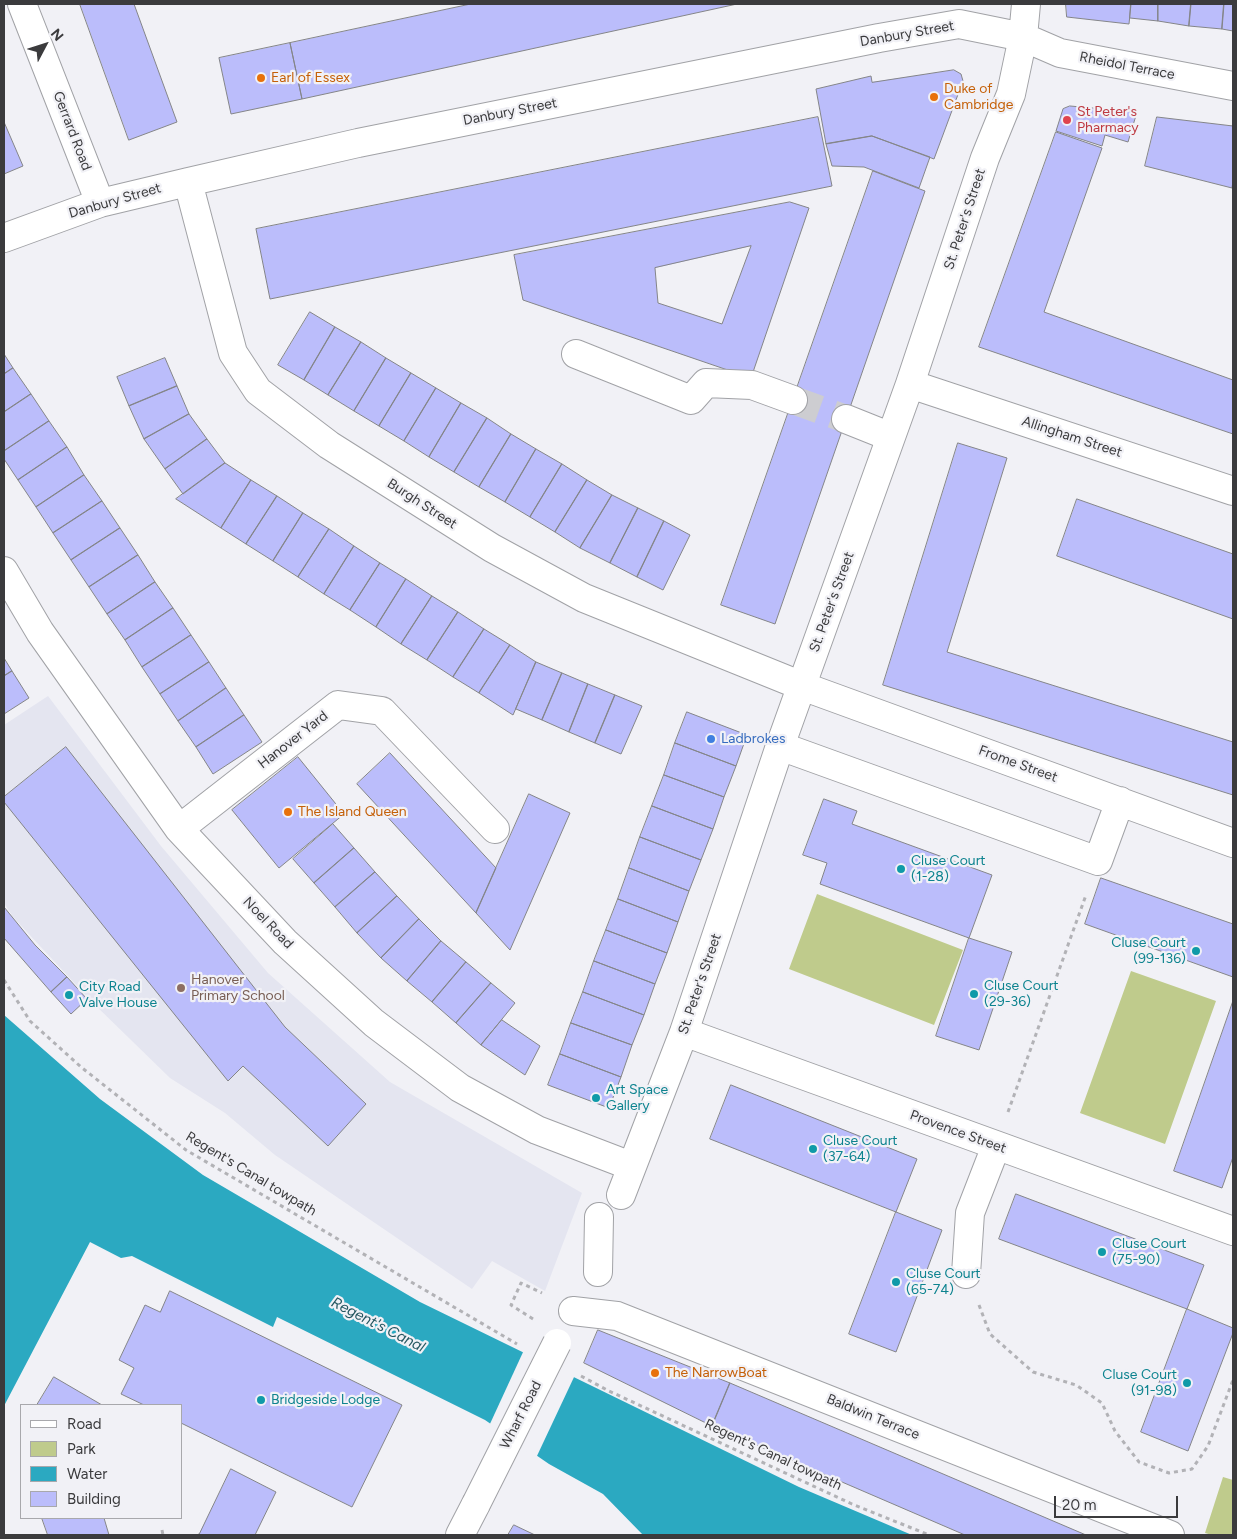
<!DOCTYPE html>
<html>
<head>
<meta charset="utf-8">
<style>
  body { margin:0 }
  #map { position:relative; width:1237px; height:1539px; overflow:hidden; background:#f1f1f6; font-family:Figtree,sans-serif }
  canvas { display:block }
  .frame { position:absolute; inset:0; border:5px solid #3b3b3d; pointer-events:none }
  .legend { position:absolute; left:20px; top:1404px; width:162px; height:115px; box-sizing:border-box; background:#f1f1f6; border:1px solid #a8a8ac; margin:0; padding:6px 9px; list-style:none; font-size:15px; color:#3b3b3d }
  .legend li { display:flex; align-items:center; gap:10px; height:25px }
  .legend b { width:25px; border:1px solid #a8a8ac }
  .north { position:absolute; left:20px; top:20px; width:50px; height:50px; -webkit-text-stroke:4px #f1f1f6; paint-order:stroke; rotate:50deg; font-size:14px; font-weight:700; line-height:20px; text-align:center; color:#3b3b3d }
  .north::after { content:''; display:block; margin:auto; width:18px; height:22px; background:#3b3b3d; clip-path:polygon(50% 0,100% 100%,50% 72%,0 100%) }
  .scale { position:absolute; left:1054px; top:1496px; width:124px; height:22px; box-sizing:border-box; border:2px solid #3b3b3d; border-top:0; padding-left:6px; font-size:15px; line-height:18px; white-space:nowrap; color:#3b3b3d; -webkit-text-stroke:4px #f1f1f6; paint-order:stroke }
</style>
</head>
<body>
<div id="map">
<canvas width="1237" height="1539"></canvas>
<div class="frame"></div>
<ul class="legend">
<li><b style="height:6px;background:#fff"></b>Road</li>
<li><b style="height:14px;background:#bfcb8c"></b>Park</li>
<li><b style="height:14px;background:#2ba9c1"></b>Water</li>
<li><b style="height:14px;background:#bbbdfb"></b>Building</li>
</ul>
<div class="north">N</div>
<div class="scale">20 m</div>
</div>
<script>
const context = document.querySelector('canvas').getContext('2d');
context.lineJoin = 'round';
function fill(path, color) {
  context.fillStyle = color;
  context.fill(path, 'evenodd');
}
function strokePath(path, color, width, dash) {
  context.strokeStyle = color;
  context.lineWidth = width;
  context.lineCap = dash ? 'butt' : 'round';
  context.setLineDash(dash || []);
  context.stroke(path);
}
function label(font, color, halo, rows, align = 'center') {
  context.font = font + ' Figtree,sans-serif';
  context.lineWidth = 4.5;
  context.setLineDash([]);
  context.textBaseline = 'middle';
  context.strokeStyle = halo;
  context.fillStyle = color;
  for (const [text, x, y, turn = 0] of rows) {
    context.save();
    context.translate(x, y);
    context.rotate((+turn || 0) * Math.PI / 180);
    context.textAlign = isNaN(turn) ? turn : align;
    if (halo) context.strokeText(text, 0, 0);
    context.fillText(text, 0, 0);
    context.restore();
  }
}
fill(new Path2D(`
  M 48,696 L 161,846 L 268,973 L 390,1082 L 582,1193 L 545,1291 L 492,1261 L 472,1289 L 275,1155 L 225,1113 L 170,1078 L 92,1002 L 13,917 L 4,903 L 4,725 Z`), '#e4e5f0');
fill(new Path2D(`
  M 817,894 L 963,950 L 934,1025 L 789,969 Z
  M 1131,971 L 1216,1001 L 1165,1144 L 1080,1113 Z
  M 1223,1477 L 1233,1480 L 1233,1535 L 1212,1535 L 1205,1533 Z`), '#bfcb8c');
fill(new Path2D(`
  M 4,1015 L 100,1099 L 203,1175 L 420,1302 L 799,1487 L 912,1535 L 643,1535 L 603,1494 L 549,1464 L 485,1420 L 277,1317 L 273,1327 L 132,1256 L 121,1258 L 90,1242 L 4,1406 Z`), '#2ba9c1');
fill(new Path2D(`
  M 524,1350 L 575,1375 L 536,1458 L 489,1426 Z`), '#f1f1f6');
const building = new Path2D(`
  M 80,4 L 134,4 L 177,122 L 129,140 Z
  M 471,4 L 737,4 L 302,99 L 290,43 Z
  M 1066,4 L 1131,4 L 1129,24 L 1067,17 Z
  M 1131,4 L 1158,4 L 1158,21 L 1130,18 Z
  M 1158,4 L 1191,4 L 1189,26 L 1158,21 Z
  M 1191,4 L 1224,4 L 1222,29 L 1189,26 Z
  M 1224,4 L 1233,4 L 1233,31 L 1222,29 Z
  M 290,43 L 302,99 L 231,114 L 219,58 Z
  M 954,70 L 961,74 L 963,81 L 934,159 L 872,136 L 826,144 L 816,89 L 871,76 L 872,82 Z
  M 1070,106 L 1137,112 L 1128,142 L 1105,135 L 1102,146 L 1056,131 L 1063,109 Z
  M 818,117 L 832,186 L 270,299 L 256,229 Z
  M 1157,117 L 1233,126 L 1233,181 L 1232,188 L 1145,166 Z
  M 4,122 L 23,166 L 4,174 Z
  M 1056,132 L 1102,148 L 1044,312 L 1233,380 L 1233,434 L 979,347 Z
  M 872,136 L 930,157 L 919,188 L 864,167 L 832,166 L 826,144 Z
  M 873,171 L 925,191 L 775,624 L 721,605 Z
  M 790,202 L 809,208 L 751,378 L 523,300 L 514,255 ZM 751,246 L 722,324 L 658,303 L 655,268 Z
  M 310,312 L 335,327 L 304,380 L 278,365 Z
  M 335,327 L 361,342 L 328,395 L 304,380 Z
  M 361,342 L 386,358 L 354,411 L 328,395 Z
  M 4,354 L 13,368 L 4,374 Z
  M 165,358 L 177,386 L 129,406 L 117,377 Z
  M 386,358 L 411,373 L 379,426 L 354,411 Z
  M 13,368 L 31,394 L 4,412 L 4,374 Z
  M 411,373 L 436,388 L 404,441 L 379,426 Z
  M 177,386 L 189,414 L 144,439 L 129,406 Z
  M 436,388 L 461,403 L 429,457 L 404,441 Z
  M 31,394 L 49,421 L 4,451 L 4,412 Z
  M 461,403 L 487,418 L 454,472 L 429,457 Z
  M 189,414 L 207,439 L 165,469 L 144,439 Z
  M 487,418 L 511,434 L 479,487 L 454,472 Z
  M 49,421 L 67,447 L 18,480 L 4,459 L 4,451 Z
  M 511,434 L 536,449 L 505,502 L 479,487 Z
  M 207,439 L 225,463 L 183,494 L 165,469 Z
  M 958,443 L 1007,458 L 947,652 L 1233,742 L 1233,795 L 883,685 Z
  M 67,447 L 84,475 L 36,507 L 18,480 Z
  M 536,449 L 562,464 L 530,517 L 505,502 Z
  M 225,463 L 251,480 L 221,528 L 176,499 Z
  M 562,464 L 587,480 L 555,532 L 530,517 Z
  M 84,475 L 102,501 L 53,533 L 36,507 Z
  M 251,480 L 277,496 L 246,544 L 221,528 Z
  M 587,480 L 612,495 L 580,548 L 555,532 Z
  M 612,495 L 638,508 L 610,563 L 580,548 Z
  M 277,496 L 303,513 L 273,561 L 246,544 Z
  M 1077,499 L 1233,554 L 1233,619 L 1057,556 Z
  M 102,501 L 120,528 L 71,560 L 53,533 Z
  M 638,508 L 664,521 L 637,577 L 610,563 Z
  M 303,513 L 329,529 L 298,577 L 273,561 Z
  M 664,521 L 690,535 L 663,590 L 637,577 Z
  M 120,528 L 138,555 L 89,587 L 71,560 Z
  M 329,529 L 354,546 L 324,594 L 298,577 Z
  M 354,546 L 380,563 L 350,610 L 324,594 Z
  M 138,555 L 155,582 L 107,614 L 89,587 Z
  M 380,563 L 406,579 L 376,627 L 350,610 Z
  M 406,579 L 432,596 L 401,644 L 376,627 Z
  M 155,582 L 173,608 L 125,640 L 107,614 Z
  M 432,596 L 458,612 L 427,660 L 401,644 Z
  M 173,608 L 191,635 L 142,667 L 125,640 Z
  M 458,612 L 484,629 L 453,677 L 427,660 Z
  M 484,629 L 510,645 L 479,693 L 453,677 Z
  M 191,635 L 209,662 L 160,694 L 142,667 Z
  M 510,645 L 536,662 L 513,715 L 479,693 Z
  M 4,658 L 12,671 L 4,676 Z
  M 209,662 L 226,688 L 178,721 L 160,694 Z
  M 536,662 L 562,673 L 542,720 L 516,709 Z
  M 12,671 L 29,698 L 4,714 L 4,676 Z
  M 562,673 L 588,684 L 569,732 L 542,720 Z
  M 588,684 L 615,695 L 595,743 L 569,732 Z
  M 226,688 L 244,715 L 196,747 L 178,721 Z
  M 615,695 L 642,706 L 621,754 L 595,743 Z
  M 687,712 L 747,735 L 736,766 L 675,743 Z
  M 244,715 L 262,742 L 213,774 L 196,747 Z
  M 675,743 L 736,766 L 724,797 L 664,775 Z
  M 66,747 L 285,1027 L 366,1104 L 328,1146 L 243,1066 L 228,1081 L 4,802 L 4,797 Z
  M 390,753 L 496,868 L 476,913 L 357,784 Z
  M 298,757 L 344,814 L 279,868 L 232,810 Z
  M 664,775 L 724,797 L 713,829 L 652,806 Z
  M 529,794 L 570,813 L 510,950 L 476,913 Z
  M 824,799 L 857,811 L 852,824 L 992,875 L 969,938 L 820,884 L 827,863 L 803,855 Z
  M 652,806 L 713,829 L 701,860 L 640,837 Z
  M 333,824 L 354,848 L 314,883 L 293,859 Z
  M 640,837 L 701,860 L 689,891 L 629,868 Z
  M 354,848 L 375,872 L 335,907 L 314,883 Z
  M 629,868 L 689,891 L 678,922 L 618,899 Z
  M 375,872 L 397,896 L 357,933 L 335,907 Z
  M 1101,878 L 1233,924 L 1233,977 L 1085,924 Z
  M 397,896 L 419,919 L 381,958 L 357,933 Z
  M 618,899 L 678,922 L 667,953 L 606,930 Z
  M 4,907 L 35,945 L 67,977 L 51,992 L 4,938 Z
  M 419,919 L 441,941 L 407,981 L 381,958 Z
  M 606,930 L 667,953 L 655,984 L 594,961 Z
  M 969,938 L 1012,952 L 979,1050 L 936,1036 Z
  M 441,941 L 466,962 L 432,1002 L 407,981 Z
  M 594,961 L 655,984 L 644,1015 L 583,992 Z
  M 466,962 L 491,983 L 456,1023 L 432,1002 Z
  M 67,977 L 87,999 L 71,1014 L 51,992 Z
  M 491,983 L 515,1003 L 481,1045 L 456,1023 Z
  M 583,992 L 644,1015 L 632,1045 L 571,1023 Z
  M 1233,1001 L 1233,1157 L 1222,1188 L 1174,1171 Z
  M 502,1020 L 540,1046 L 525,1075 L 481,1045 Z
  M 571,1023 L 632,1045 L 621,1077 L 560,1054 Z
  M 560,1054 L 621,1077 L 609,1108 L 548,1085 Z
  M 731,1085 L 917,1159 L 896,1212 L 710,1139 Z
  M 1016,1194 L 1204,1265 L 1187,1309 L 999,1239 Z
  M 896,1212 L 942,1230 L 896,1352 L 849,1334 Z
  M 170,1291 L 402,1405 L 352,1507 L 181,1423 L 181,1405 L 144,1405 L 121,1394 L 134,1368 L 119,1360 L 145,1305 L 160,1312 Z
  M 1187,1309 L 1233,1328 L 1233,1333 L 1188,1451 L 1141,1432 Z
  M 598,1330 L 730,1383 L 712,1426 L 584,1363 Z
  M 54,1377 L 102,1405 L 37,1405 Z
  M 730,1383 L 1086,1535 L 965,1535 L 712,1426 Z
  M 231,1469 L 276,1492 L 255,1535 L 196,1535 L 199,1534 Z
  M 42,1518 L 104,1518 L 109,1535 L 48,1535 Z
  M 514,1525 L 535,1535 L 508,1535 Z`);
fill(building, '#bbbdfb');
strokePath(building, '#848588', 1);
strokePath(new Path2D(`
  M 793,400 L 846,419`), '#cdcdd1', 28, [28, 14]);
const minor = new Path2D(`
  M 22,4 L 100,203
  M 188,182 L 233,353 L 258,391 L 329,445 L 492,548 L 584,598 L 802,686 L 1233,843
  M 4,238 L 100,203 L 188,182 L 358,143 L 879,38 L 959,24 L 1023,37 L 1060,53 L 1233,86
  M 576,354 L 691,400 L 706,383 L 752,385 L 793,400
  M 910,384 L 1233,491
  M 846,419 L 891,437
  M 4,571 L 40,632 L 179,829 L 285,942 L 374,1023 L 460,1088 L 537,1130 L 631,1166
  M 780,746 L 1098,861 L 1120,801
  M 179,829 L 338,705 L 382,711 L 495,829
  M 684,1032 L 1233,1231
  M 621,1195 L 684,1032 L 780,746 L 910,384 L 985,158 L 1011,94 L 1023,37 L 1026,4
  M 598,1272 L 599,1217
  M 966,1274 L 970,1213 L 996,1146
  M 573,1311 L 617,1316 L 1170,1535
  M 460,1535 L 476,1504`);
strokePath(minor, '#a1a2a6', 30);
strokePath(new Path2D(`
  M 4,980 L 30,1021 L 81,1067 L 186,1150 L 517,1344
  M 1008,1112 L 1086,895
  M 979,1305 L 990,1334 L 1033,1372 L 1076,1385 L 1102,1403 L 1115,1431 L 1139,1462 L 1169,1473 L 1192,1469 L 1208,1446 L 1233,1380
  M 533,1319 L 511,1305 L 521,1283 L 542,1293
  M 581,1376 L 609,1391 L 852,1504 L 929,1535
  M 162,1530 L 163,1535`), '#b2b2b6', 3, [4, 4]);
strokePath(minor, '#fff', 28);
const minorBridge = new Path2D(`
  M 476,1504 L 557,1343`);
strokePath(minorBridge, '#a1a2a6', 30, []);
strokePath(minorBridge, '#fff', 28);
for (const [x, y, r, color] of [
  [261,78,5,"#e8710a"],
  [934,97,5,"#e8710a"],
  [1067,120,5,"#e0444e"],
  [711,739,5,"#3f7fe0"],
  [288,812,5,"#e8710a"],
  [901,869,5,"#0f9aa8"],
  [1196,951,5,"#0f9aa8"],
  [181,988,5,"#8d6e63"],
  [974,994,5,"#0f9aa8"],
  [69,995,5,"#0f9aa8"],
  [596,1098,5,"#0f9aa8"],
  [813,1149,5,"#0f9aa8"],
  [1102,1252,5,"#0f9aa8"],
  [896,1282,5,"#0f9aa8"],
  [655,1373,5,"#e8710a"],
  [1187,1383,5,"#0f9aa8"],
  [261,1400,5,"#0f9aa8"]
]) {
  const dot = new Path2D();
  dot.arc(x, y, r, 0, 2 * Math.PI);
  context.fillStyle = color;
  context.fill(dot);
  strokePath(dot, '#f1f1f6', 2);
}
label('14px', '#3b3b3d', '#f1f1f6', [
  ["Danbury Street",907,34,-10],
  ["Rheidol Terrace",1127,66,11],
  ["Danbury Street",510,112,-11],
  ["Gerrard Road",72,131,69],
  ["Danbury Street",115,201,-16],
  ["St. Peter's Street",965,219,-72],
  ["Allingham Street",1072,437,18],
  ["Burgh Street",422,504,33],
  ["St. Peter's Street",832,602,-70],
  ["Hanover Yard",293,740,-38],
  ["Frome Street",1018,764,20],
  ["Noel Road",268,923,46],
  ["St. Peter's Street",700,984,-71],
  ["Provence Street",958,1132,20],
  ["Regent's Canal towpath",251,1174,31],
  ["Wharf Road",521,1415,-63],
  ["Baldwin Terrace",873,1417,22],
  ["Regent's Canal towpath",773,1455,25]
]);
label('14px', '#c56008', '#f1f1f6', [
  ["Earl of Essex",271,78],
  ["Duke of",944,89],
  ["Cambridge",944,105],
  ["The Island Queen",298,812],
  ["The NarrowBoat",665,1373]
], 'left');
label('14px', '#be3a42', '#f1f1f6', [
  ["St Peter's",1077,112],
  ["Pharmacy",1077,128]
], 'left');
label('14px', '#366cbe', '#f1f1f6', [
  ["Ladbrokes",721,739]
], 'left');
label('14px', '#0d838f', '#f1f1f6', [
  ["Cluse Court",911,861],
  ["(1-28)",911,877],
  ["Cluse Court",1186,943,"right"],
  ["(99-136)",1186,959,"right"],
  ["Cluse Court",984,986],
  ["(29-36)",984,1002],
  ["City Road",79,987],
  ["Valve House",79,1003],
  ["Art Space",606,1090],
  ["Gallery",606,1106],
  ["Cluse Court",823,1141],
  ["(37-64)",823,1157],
  ["Cluse Court",1112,1244],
  ["(75-90)",1112,1260],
  ["Cluse Court",906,1274],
  ["(65-74)",906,1290],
  ["Cluse Court",1177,1375,"right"],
  ["(91-98)",1177,1391,"right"],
  ["Bridgeside Lodge",271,1400]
], 'left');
label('14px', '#785e54', '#f1f1f6', [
  ["Hanover",191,980],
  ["Primary School",191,996]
], 'left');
label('italic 15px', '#255761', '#f1f1f6', [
  ["Regent's Canal",378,1325,27]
]);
</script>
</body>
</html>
